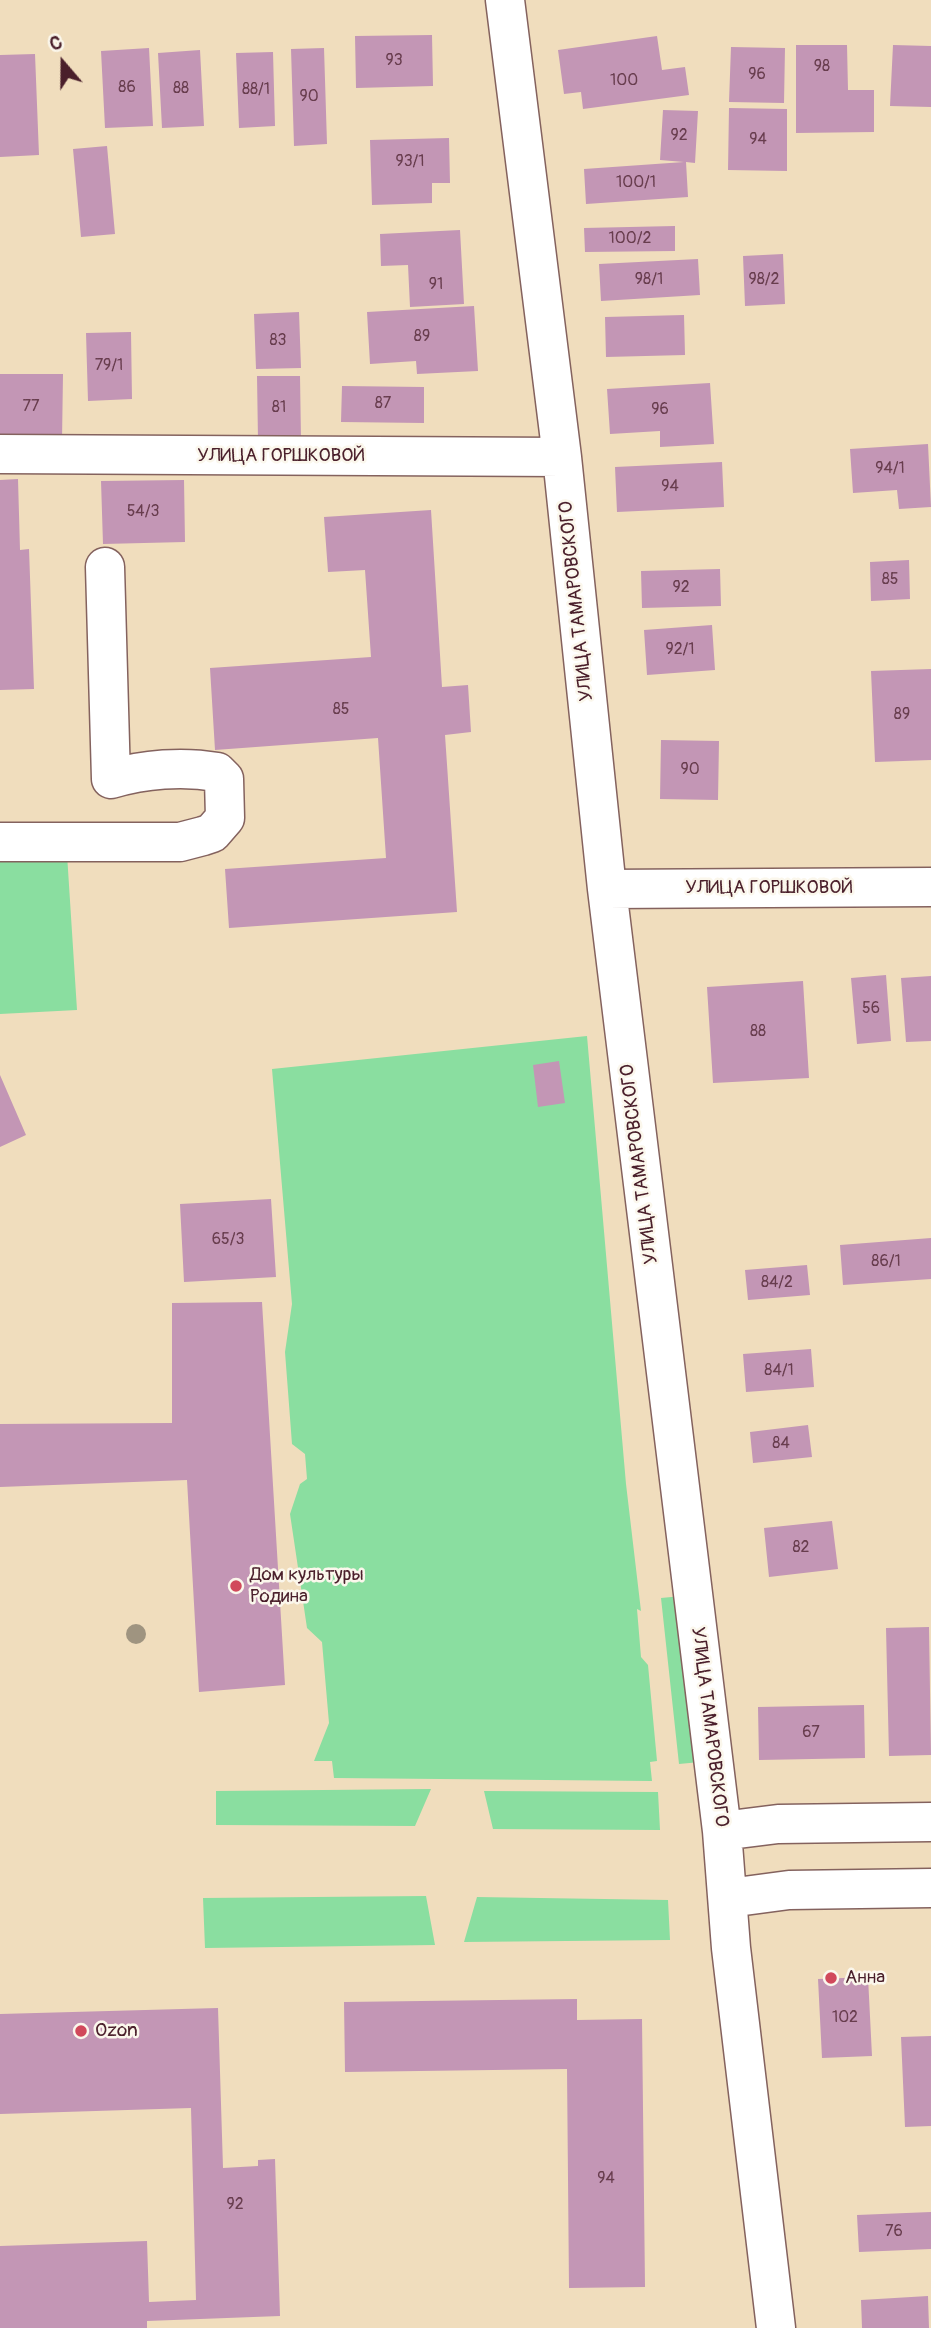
<!DOCTYPE html>
<html>
<head>
<meta charset="utf-8">
<style>
  body { margin:0 }
  #map { position:relative; width:931px; height:2328px; overflow:hidden; background:#f0ddbd; font-family:Pangolin,sans-serif }
  canvas { display:block }
  .north { position:absolute; left:28px; top:28px; width:70px; height:70px; -webkit-text-stroke:5px #fbf7ec; paint-order:stroke; rotate:340deg; font-size:19px; font-weight:700; line-height:28px; text-align:center; color:#4a1f2b }
  .north::after { content:''; display:block; margin:auto; width:24px; height:32px; background:#4a1f2b; clip-path:polygon(50% 0,100% 100%,50% 72%,0 100%) }
</style>
</head>
<body>
<div id="map">
<canvas width="931" height="2328"></canvas>
<div class="north">С</div>
</div>
<script>
const context = document.querySelector('canvas').getContext('2d');
context.lineJoin = 'round';
function fill(path, color) {
  context.fillStyle = color;
  context.fill(path, 'evenodd');
}
function strokePath(path, color, width, dash) {
  context.strokeStyle = color;
  context.lineWidth = width;
  context.lineCap = dash ? 'butt' : 'round';
  context.setLineDash(dash || []);
  context.stroke(path);
}
function label(font, color, halo, rows, align = 'center') {
  context.font = font + ' Pangolin,sans-serif';
  context.lineWidth = 5;
  context.setLineDash([]);
  context.textBaseline = 'middle';
  context.strokeStyle = halo;
  context.fillStyle = color;
  for (const [text, x, y, turn = 0] of rows) {
    context.save();
    context.translate(x, y);
    context.rotate((+turn || 0) * Math.PI / 180);
    context.textAlign = isNaN(turn) ? turn : align;
    if (halo) context.strokeText(text, 0, 0);
    context.fillText(text, 0, 0);
    context.restore();
  }
}
fill(new Path2D(`
  M 67,854 L 77,1010 L 0,1014 L 0,858 Z
  M 587,1036 L 626,1484 L 641,1611 L 637,1609 L 641,1657 L 648,1665 L 657,1761 L 650,1762 L 652,1781 L 334,1778 L 332,1761 L 314,1761 L 329,1723 L 322,1642 L 307,1628 L 290,1514 L 300,1484 L 307,1479 L 305,1454 L 292,1444 L 285,1352 L 292,1304 L 272,1069 Z
  M 682,1596 L 700,1762 L 679,1764 L 661,1598 Z
  M 431,1789 L 415,1826 L 216,1825 L 216,1791 Z
  M 484,1791 L 658,1792 L 660,1830 L 493,1829 Z
  M 426,1896 L 435,1945 L 205,1948 L 203,1898 Z
  M 477,1897 L 668,1900 L 670,1940 L 464,1942 Z`), '#8adea0');
fill(new Path2D(`
  M 432,35 L 433,86 L 356,88 L 355,36 Z
  M 657,36 L 662,70 L 685,67 L 689,95 L 583,109 L 581,92 L 564,94 L 558,50 Z
  M 796,45 L 847,45 L 848,90 L 874,90 L 874,132 L 796,133 Z
  M 893,45 L 931,46 L 931,107 L 890,106 Z
  M 731,47 L 785,48 L 784,103 L 729,102 Z
  M 149,48 L 153,126 L 105,128 L 101,51 Z
  M 324,48 L 327,144 L 294,146 L 291,49 Z
  M 200,50 L 204,126 L 162,128 L 158,53 Z
  M 273,52 L 275,126 L 239,128 L 236,53 Z
  M 35,54 L 39,155 L 0,157 L 0,55 Z
  M 729,108 L 787,109 L 787,171 L 728,170 Z
  M 663,110 L 698,111 L 695,163 L 686,162 L 688,197 L 586,204 L 584,169 L 684,162 L 660,160 Z
  M 449,138 L 450,183 L 432,183 L 432,203 L 372,205 L 370,140 Z
  M 107,146 L 115,234 L 81,237 L 73,149 Z
  M 675,226 L 675,251 L 585,252 L 584,228 Z
  M 460,230 L 464,304 L 410,307 L 408,265 L 381,266 L 380,234 Z
  M 783,254 L 785,304 L 745,306 L 743,256 Z
  M 698,259 L 700,295 L 601,301 L 599,264 Z
  M 474,306 L 478,371 L 417,374 L 416,361 L 370,364 L 367,312 Z
  M 299,312 L 301,368 L 256,369 L 254,314 Z
  M 684,315 L 685,355 L 606,357 L 605,317 Z
  M 131,332 L 132,399 L 88,401 L 86,333 Z
  M 0,374 L 63,374 L 62,441 L 0,440 Z
  M 257,376 L 300,376 L 301,440 L 258,440 Z
  M 710,383 L 714,444 L 660,447 L 660,431 L 610,434 L 607,389 Z
  M 342,386 L 424,387 L 424,423 L 341,422 Z
  M 928,444 L 931,507 L 899,509 L 897,490 L 853,493 L 850,449 Z
  M 722,462 L 724,507 L 617,512 L 615,467 Z
  M 18,479 L 20,550 L 29,549 L 34,689 L 0,690 L 0,480 Z
  M 184,480 L 185,542 L 103,544 L 101,481 Z
  M 431,510 L 442,687 L 468,685 L 471,732 L 445,735 L 457,912 L 229,928 L 225,869 L 386,858 L 378,738 L 215,750 L 210,668 L 371,657 L 365,570 L 328,572 L 324,517 Z
  M 909,560 L 910,599 L 871,601 L 870,562 Z
  M 720,569 L 721,606 L 642,608 L 641,571 Z
  M 712,625 L 715,670 L 647,675 L 644,630 Z
  M 931,669 L 931,760 L 875,762 L 871,671 Z
  M 661,740 L 719,741 L 718,800 L 660,799 Z
  M 886,975 L 891,1041 L 857,1044 L 851,978 Z
  M 931,976 L 931,1041 L 906,1042 L 901,978 Z
  M 803,981 L 809,1078 L 713,1083 L 707,987 Z
  M 559,1061 L 565,1103 L 538,1107 L 533,1065 Z
  M 0,1075 L 26,1135 L 0,1147 Z
  M 271,1199 L 276,1277 L 184,1282 L 180,1204 Z
  M 931,1238 L 931,1279 L 843,1285 L 840,1245 Z
  M 807,1265 L 810,1295 L 748,1300 L 745,1270 Z
  M 262,1302 L 285,1685 L 199,1692 L 187,1480 L 0,1487 L 0,1424 L 172,1423 L 172,1303 Z
  M 811,1349 L 814,1387 L 746,1392 L 743,1354 Z
  M 808,1425 L 812,1457 L 753,1463 L 750,1432 Z
  M 832,1521 L 838,1569 L 769,1577 L 764,1528 Z
  M 929,1627 L 931,1755 L 889,1756 L 886,1628 Z
  M 864,1705 L 865,1758 L 759,1760 L 758,1707 Z
  M 868,1977 L 872,2056 L 822,2058 L 818,1979 Z
  M 577,1999 L 577,2020 L 642,2019 L 645,2287 L 569,2288 L 567,2069 L 345,2072 L 344,2002 Z
  M 218,2008 L 223,2168 L 258,2166 L 258,2160 L 275,2159 L 280,2316 L 147,2321 L 147,2328 L 0,2328 L 0,2246 L 147,2241 L 149,2302 L 196,2300 L 191,2108 L 0,2114 L 0,2014 Z
  M 931,2036 L 931,2126 L 905,2127 L 901,2037 Z
  M 931,2212 L 931,2249 L 859,2252 L 857,2215 Z
  M 928,2296 L 929,2328 L 862,2328 L 861,2300 Z`), '#c396b5');
const minor = new Path2D(`
  M 505,0 L 562,457 L 607,889 L 722,1831 L 731,1948 L 776,2328
  M 0,454 L 562,457
  M 0,842 L 180,842 L 203,836 L 212,833 L 225,818 L 224,779 L 217,772 C 183,766 144,769 111,779 L 105,567
  M 607,889 L 931,887
  M 722,1831 L 778,1824 L 931,1822
  M 729,1898 L 789,1890 L 931,1888`);
strokePath(minor, '#84625e', 41);
strokePath(minor, '#fff', 38);
context.fillStyle = '#9f9480';
for (const [x, y] of [
  [136,1634]
]) {
  context.beginPath();
  context.arc(x, y, 10, 0, 2 * Math.PI);
  context.fill();
}
for (const [x, y, r, color] of [
  [236,1586,7,"#d1495b"],
  [831,1978,7,"#d1495b"],
  [81,2031,7,"#d1495b"]
]) {
  const dot = new Path2D();
  dot.arc(x, y, r, 0, 2 * Math.PI);
  context.fillStyle = color;
  context.fill(dot);
  strokePath(dot, '#fbf7ec', 2.5);
}
label('16px', '#683d4e', null, [
  ["93",394,61],
  ["98",822,67],
  ["96",757,75],
  ["100",624,81],
  ["86",127,88],
  ["88",181,89],
  ["88/1",256,90],
  ["90",309,97],
  ["92",679,136],
  ["94",758,140],
  ["93/1",410,162],
  ["100/1",636,183],
  ["100/2",630,239],
  ["98/1",649,280],
  ["98/2",764,280],
  ["91",436,285],
  ["89",422,337],
  ["83",278,341],
  ["79/1",109,366],
  ["87",383,404],
  ["77",31,407],
  ["81",279,408],
  ["96",660,410],
  ["94/1",890,469],
  ["94",670,487],
  ["54/3",143,512],
  ["85",890,580],
  ["92",681,588],
  ["92/1",680,650],
  ["85",341,710],
  ["89",902,715],
  ["90",690,770],
  ["56",871,1009],
  ["88",758,1032],
  ["65/3",228,1240],
  ["86/1",886,1262],
  ["84/2",777,1283],
  ["84/1",779,1371],
  ["84",781,1444],
  ["82",801,1548],
  ["67",811,1733],
  ["102",845,2018],
  ["94",606,2179],
  ["92",235,2205],
  ["76",894,2232]
]);
label('19px', '#4a1f2b', '#fbf7ec', [
  ["УЛИЦА ГОРШКОВОЙ",281,456],
  ["УЛИЦА ТАМАРОВСКОГО",577,601,-96],
  ["УЛИЦА ГОРШКОВОЙ",769,888],
  ["УЛИЦА ТАМАРОВСКОГО",640,1164,-97],
  ["УЛИЦА ТАМАРОВСКОГО",709,1727,83]
]);
label('19px', '#4a1f2b', '#fbf7ec', [
  ["Дом культуры",250,1575],
  ["Родина",250,1597],
  ["Анна",845,1978],
  ["Ozon",95,2031]
], 'left');
</script>
</body>
</html>
